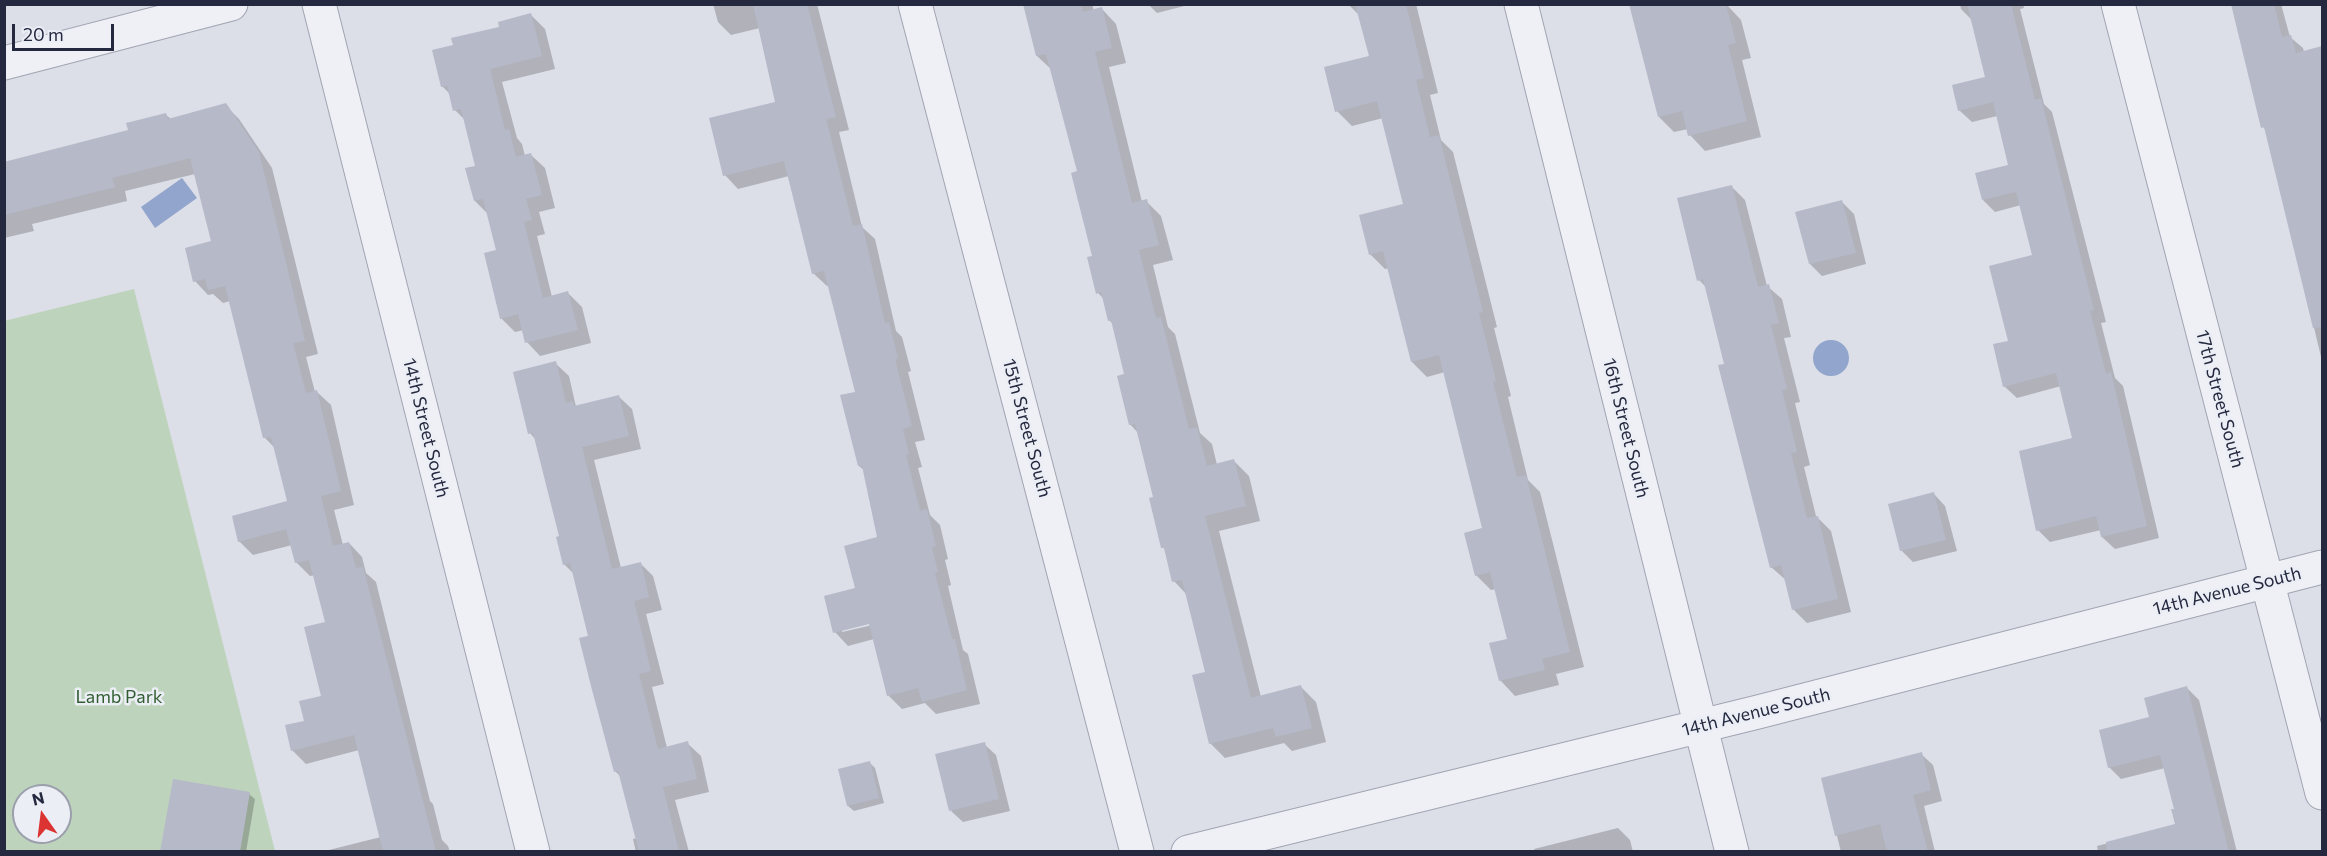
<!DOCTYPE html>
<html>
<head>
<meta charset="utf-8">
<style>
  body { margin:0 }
  #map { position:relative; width:2327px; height:856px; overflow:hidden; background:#dcdee8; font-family:Commissioner,sans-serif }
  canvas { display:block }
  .frame { position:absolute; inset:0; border:6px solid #24293f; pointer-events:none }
  .north { position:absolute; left:12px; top:784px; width:60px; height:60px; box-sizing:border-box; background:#ebeef5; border:2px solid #9b9fac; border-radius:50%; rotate:346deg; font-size:16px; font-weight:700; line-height:24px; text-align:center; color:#24293f }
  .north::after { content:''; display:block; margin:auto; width:21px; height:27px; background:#dc3432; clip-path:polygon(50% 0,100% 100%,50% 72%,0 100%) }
  .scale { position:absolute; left:12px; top:24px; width:102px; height:27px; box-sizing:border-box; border:3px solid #24293f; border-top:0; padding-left:8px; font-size:18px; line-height:21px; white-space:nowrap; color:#24293f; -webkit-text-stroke:4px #ebeef5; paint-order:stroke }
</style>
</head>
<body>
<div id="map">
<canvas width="2327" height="856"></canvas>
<div class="frame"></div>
<div class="north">N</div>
<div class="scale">20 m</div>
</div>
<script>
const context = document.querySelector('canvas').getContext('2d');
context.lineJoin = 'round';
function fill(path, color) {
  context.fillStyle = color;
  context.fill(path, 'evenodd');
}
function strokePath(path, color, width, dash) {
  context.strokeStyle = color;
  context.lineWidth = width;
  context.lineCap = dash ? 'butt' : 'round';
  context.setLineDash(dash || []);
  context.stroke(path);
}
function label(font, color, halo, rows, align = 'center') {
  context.font = font + ' Commissioner,sans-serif';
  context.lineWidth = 5;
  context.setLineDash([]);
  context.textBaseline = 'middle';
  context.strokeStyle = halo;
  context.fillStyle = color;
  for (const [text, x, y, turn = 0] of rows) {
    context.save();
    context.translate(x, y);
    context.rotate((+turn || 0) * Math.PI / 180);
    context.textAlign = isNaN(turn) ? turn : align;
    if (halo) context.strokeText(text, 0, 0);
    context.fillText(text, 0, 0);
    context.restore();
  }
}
fill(new Path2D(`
  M 134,289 L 275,851 L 5,851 L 4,321 ZM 24,796 L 60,796 L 60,832 L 24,832 Z`), '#bed3bc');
fill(new Path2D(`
  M 182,178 L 197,198 L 155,228 L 141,207 Z
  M1813 358a18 18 0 1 1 36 0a18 18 0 1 1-36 0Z`), '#92a5cc');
fill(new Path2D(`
  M 713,4 L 817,4 L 849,130 L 839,132 L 862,227 L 875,239 L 896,331 L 902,337 L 911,371 L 908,372 L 925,440 L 915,442 L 922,467 L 918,468 L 930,515 L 940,525 L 948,559 L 945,560 L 951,585 L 948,586 L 963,650 L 968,654 L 980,704 L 936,714 L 925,703 L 902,709 L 888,695 L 874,639 L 848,646 L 835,632 L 879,538 L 864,470 L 859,466 L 857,393 L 829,286 L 827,286 L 813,273 L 789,176 L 738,189 L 725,175 L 777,103 L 760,28 L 731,35 L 718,22 ZM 876,621 L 877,624 L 842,632 L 842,629 Z
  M 1031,4 L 1092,4 L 1094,11 L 1102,9 L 1116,24 L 1126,63 L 1109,67 L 1142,202 L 1146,201 L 1161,216 L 1173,260 L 1153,265 L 1168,327 L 1175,334 L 1200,433 L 1212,444 L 1217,465 L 1234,461 L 1249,476 L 1260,521 L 1219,531 L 1261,697 L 1301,687 L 1316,702 L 1326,742 L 1292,751 L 1284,743 L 1225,758 L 1210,743 L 1206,673 L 1187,595 L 1174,581 L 1166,551 L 1163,547 L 1155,498 L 1139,434 L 1130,424 L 1126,376 L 1113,324 L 1109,320 L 1104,299 L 1098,293 L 1079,172 L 1052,70 L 1037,56 Z
  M 1148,4 L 1192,4 L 1157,13 Z
  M 1348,4 L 1416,4 L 1438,93 L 1430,95 L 1441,140 L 1453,152 L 1497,327 L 1494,328 L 1511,396 L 1508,397 L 1528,480 L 1540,492 L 1584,667 L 1556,674 L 1559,685 L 1515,696 L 1500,680 L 1508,640 L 1496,589 L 1491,590 L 1476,575 L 1483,529 L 1445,372 L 1427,377 L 1412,362 L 1389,268 L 1385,269 L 1370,254 L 1405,205 L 1383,118 L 1352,126 L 1337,111 L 1371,57 L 1360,16 Z
  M 1726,4 L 1741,20 L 1751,58 L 1742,60 L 1761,137 L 1705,151 L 1690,135 L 1688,129 L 1674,132 L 1659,117 Z
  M 1960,4 L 2023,4 L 2024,8 L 2020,9 L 2044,104 L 2052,112 L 2106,322 L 2101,323 L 2115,378 L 2123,386 L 2159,538 L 2115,549 L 2102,537 L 2101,530 L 2050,542 L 2038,530 L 2074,439 L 2061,386 L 2017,398 L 2004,386 L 2010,342 L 2034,256 L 2021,205 L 1995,212 L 1983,200 L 2010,166 L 1997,116 L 1972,122 L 1959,110 L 1987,78 L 1973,21 L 1961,9 Z
  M 2232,4 L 2281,4 L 2290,37 L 2303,48 L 2304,52 L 2320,63 L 2322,74 L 2322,361 L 2267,131 L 2263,127 Z
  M 531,15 L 545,29 L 555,69 L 502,82 L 517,138 L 522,144 L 525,156 L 531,155 L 545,168 L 555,208 L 539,212 L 545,234 L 537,236 L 552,297 L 568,293 L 582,307 L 591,343 L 540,356 L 527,342 L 524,330 L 515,332 L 501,318 L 498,251 L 488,214 L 475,201 L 477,167 L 465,120 L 455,110 L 451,95 L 442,86 L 455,46 Z
  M 225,105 L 239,119 L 272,168 L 318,354 L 306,357 L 315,392 L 317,392 L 331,405 L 354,505 L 334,510 L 343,545 L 349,543 L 362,557 L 366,573 L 376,582 L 430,801 L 433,804 L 442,840 L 448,846 L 450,852 L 329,852 L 329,850 L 381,837 L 359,750 L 306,764 L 292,750 L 306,722 L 323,697 L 327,623 L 315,575 L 310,576 L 296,562 L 292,545 L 253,555 L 239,541 L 288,502 L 275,448 L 265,438 L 230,301 L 223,303 L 213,294 L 208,295 L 195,281 L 212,242 L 195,174 L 125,191 L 127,201 L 32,224 L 34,231 L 4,238 L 4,163 L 130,131 L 166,115 L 171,119 Z
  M 1731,186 L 1745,200 L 1767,286 L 1782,299 L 1791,337 L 1784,338 L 1800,402 L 1795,403 L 1810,465 L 1804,467 L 1816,516 L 1831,531 L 1851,612 L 1807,623 L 1794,610 L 1787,581 L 1771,567 L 1707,288 L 1699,280 Z
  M 1842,202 L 1854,214 L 1866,264 L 1822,276 L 1810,264 Z
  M 555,363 L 569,376 L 576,407 L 618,396 L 632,409 L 641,449 L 594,460 L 621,568 L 640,563 L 653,576 L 662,610 L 646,614 L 664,684 L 652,687 L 667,748 L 687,743 L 701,756 L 709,792 L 675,800 L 689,852 L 636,852 L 633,839 L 637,838 L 621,777 L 615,771 L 590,637 L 575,575 L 564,564 L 560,537 L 536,440 L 530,433 Z
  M 1934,494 L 1945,506 L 1957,551 L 1913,562 L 1901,550 Z
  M 2187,688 L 2199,700 L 2237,852 L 2098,852 L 2097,846 L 2177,825 L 2176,810 L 2165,768 L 2121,779 L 2109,767 L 2151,718 Z
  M 984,744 L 996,755 L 1010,811 L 963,822 L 951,811 Z
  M 1921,754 L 1933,765 L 1942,801 L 1924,806 L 1935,852 L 1841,852 L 1823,779 Z
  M 869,762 L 875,768 L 884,803 L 854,811 L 848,806 L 839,770 Z
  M 249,794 L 255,799 L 246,852 L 162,852 Z
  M 1618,828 L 1630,840 L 1633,852 L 1535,852 L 1534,849 Z`), '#0003');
fill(new Path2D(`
  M 753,4 L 807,4 L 836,117 L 826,119 L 853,226 L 862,224 L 885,323 L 889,322 L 898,358 L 895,359 L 912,426 L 903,429 L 909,454 L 906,455 L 920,511 L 927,509 L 936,546 L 932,547 L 938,572 L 935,573 L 952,639 L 955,639 L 967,690 L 922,702 L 918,688 L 887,696 L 869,624 L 833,633 L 824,596 L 855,588 L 844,546 L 877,537 L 862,466 L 858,466 L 840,395 L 855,392 L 824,271 L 812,274 L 784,161 L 723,176 L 709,118 L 775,102 Z
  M 1023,4 L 1081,4 L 1083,12 L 1102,7 L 1112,48 L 1095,52 L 1132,203 L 1147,199 L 1159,245 L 1139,250 L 1156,318 L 1161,317 L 1189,429 L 1197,427 L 1207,466 L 1234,459 L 1246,506 L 1205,516 L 1251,698 L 1301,685 L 1312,728 L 1276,737 L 1273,728 L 1209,744 L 1192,675 L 1205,672 L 1182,580 L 1172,582 L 1164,548 L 1161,548 L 1149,498 L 1153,497 L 1135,424 L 1129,425 L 1117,376 L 1124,374 L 1111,320 L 1108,321 L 1101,292 L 1096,294 L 1087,257 L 1092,256 L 1071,173 L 1077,171 L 1046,54 L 1036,56 Z
  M 1355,4 L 1406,4 L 1424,78 L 1416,80 L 1430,137 L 1439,135 L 1483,312 L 1479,313 L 1496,381 L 1493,382 L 1517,477 L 1526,475 L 1570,652 L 1542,659 L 1545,670 L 1499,681 L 1489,643 L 1507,639 L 1490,572 L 1475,576 L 1464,533 L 1482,528 L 1439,355 L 1411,362 L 1383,251 L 1369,255 L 1359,215 L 1403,204 L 1377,101 L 1335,112 L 1324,67 L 1369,56 Z
  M 1629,4 L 1726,4 L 1736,43 L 1728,45 L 1747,121 L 1688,136 L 1682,111 L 1658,117 Z
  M 1967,4 L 2011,4 L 2035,100 L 2041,98 L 2094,310 L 2090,311 L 2106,374 L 2111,372 L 2147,526 L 2101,537 L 2096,516 L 2036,531 L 2019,451 L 2072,438 L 2056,373 L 2003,387 L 1993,344 L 2008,341 L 1989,266 L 2032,255 L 2016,192 L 1982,200 L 1975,173 L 2008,165 L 1993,102 L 1958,111 L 1952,85 L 1985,77 Z
  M 2231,4 L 2274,4 L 2282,37 L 2291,35 L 2296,53 L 2322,46 L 2322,327 L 2313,328 L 2264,127 L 2261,128 Z
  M 531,13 L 542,56 L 490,69 L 505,130 L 509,129 L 516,157 L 531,153 L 542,195 L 526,199 L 532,220 L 524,222 L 543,298 L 568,291 L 578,330 L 525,343 L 518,314 L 500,319 L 484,253 L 496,250 L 483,199 L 474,201 L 465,168 L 475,166 L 461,109 L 453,111 L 447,86 L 441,87 L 432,50 L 453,45 L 451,38 L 499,27 L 498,22 Z
  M 226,103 L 259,152 L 305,341 L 293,343 L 306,393 L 317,390 L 341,491 L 321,496 L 333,546 L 349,542 L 356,568 L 363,567 L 436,852 L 383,852 L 354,735 L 291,751 L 285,725 L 304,721 L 299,701 L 321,696 L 304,627 L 325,622 L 309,560 L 295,563 L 286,529 L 238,542 L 232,516 L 287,501 L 271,437 L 263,438 L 225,286 L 208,290 L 205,279 L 193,282 L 185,248 L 211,241 L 190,158 L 112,178 L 115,187 L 4,215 L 4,162 L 128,130 L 126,123 L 166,113 L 168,119 Z
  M 1732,185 L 1758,287 L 1769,284 L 1779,323 L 1771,325 L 1787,389 L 1782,390 L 1797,452 L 1791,453 L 1807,518 L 1818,516 L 1838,599 L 1792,610 L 1781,565 L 1770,568 L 1718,365 L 1724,364 L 1703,279 L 1697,281 L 1677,198 Z
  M 1842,200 L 1856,253 L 1809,264 L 1795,212 Z
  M 556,361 L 566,403 L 573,401 L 574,406 L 619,395 L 629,436 L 582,447 L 612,569 L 641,562 L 649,597 L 634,601 L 651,671 L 639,674 L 658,749 L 688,741 L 697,779 L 663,787 L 679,852 L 639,852 L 618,771 L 614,772 L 591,686 L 579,638 L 588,636 L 570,563 L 563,565 L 556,537 L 559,536 L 533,433 L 528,434 L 513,372 Z
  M 1934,492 L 1946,540 L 1900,551 L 1888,504 Z
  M 2187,686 L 2229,852 L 2107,852 L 2106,842 L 2175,824 L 2171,809 L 2174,809 L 2160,755 L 2108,768 L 2099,730 L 2149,717 L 2144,698 Z
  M 985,742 L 999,799 L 949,811 L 935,754 Z
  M 1922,752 L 1931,790 L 1913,795 L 1928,852 L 1887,852 L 1880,824 L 1835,836 L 1821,778 Z
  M 870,761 L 879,798 L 847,806 L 838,769 Z
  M 173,779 L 250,792 L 240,852 L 160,852 Z`), '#b5b9c8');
const minor = new Path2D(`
  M 319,4 L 533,852
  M 915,4 L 1137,852
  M 1521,4 L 1732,852
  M 2118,4 L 2322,793
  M 4,63 L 231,4
  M 1188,852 L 1758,712 L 2322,567`);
strokePath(minor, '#a1a4b2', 35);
strokePath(minor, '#eff0f6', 33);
label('18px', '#24293f', '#ebeef5', [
  ["17th Street South",2220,399,75],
  ["14th Street South",426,428,76],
  ["15th Street South",1027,428,75],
  ["16th Street South",1626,428,76],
  ["14th Avenue South",2227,591,-14],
  ["14th Avenue South",1756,712,-14]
]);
label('18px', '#315d30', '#ebeef5', [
  ["Lamb Park",119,697]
]);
</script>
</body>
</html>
